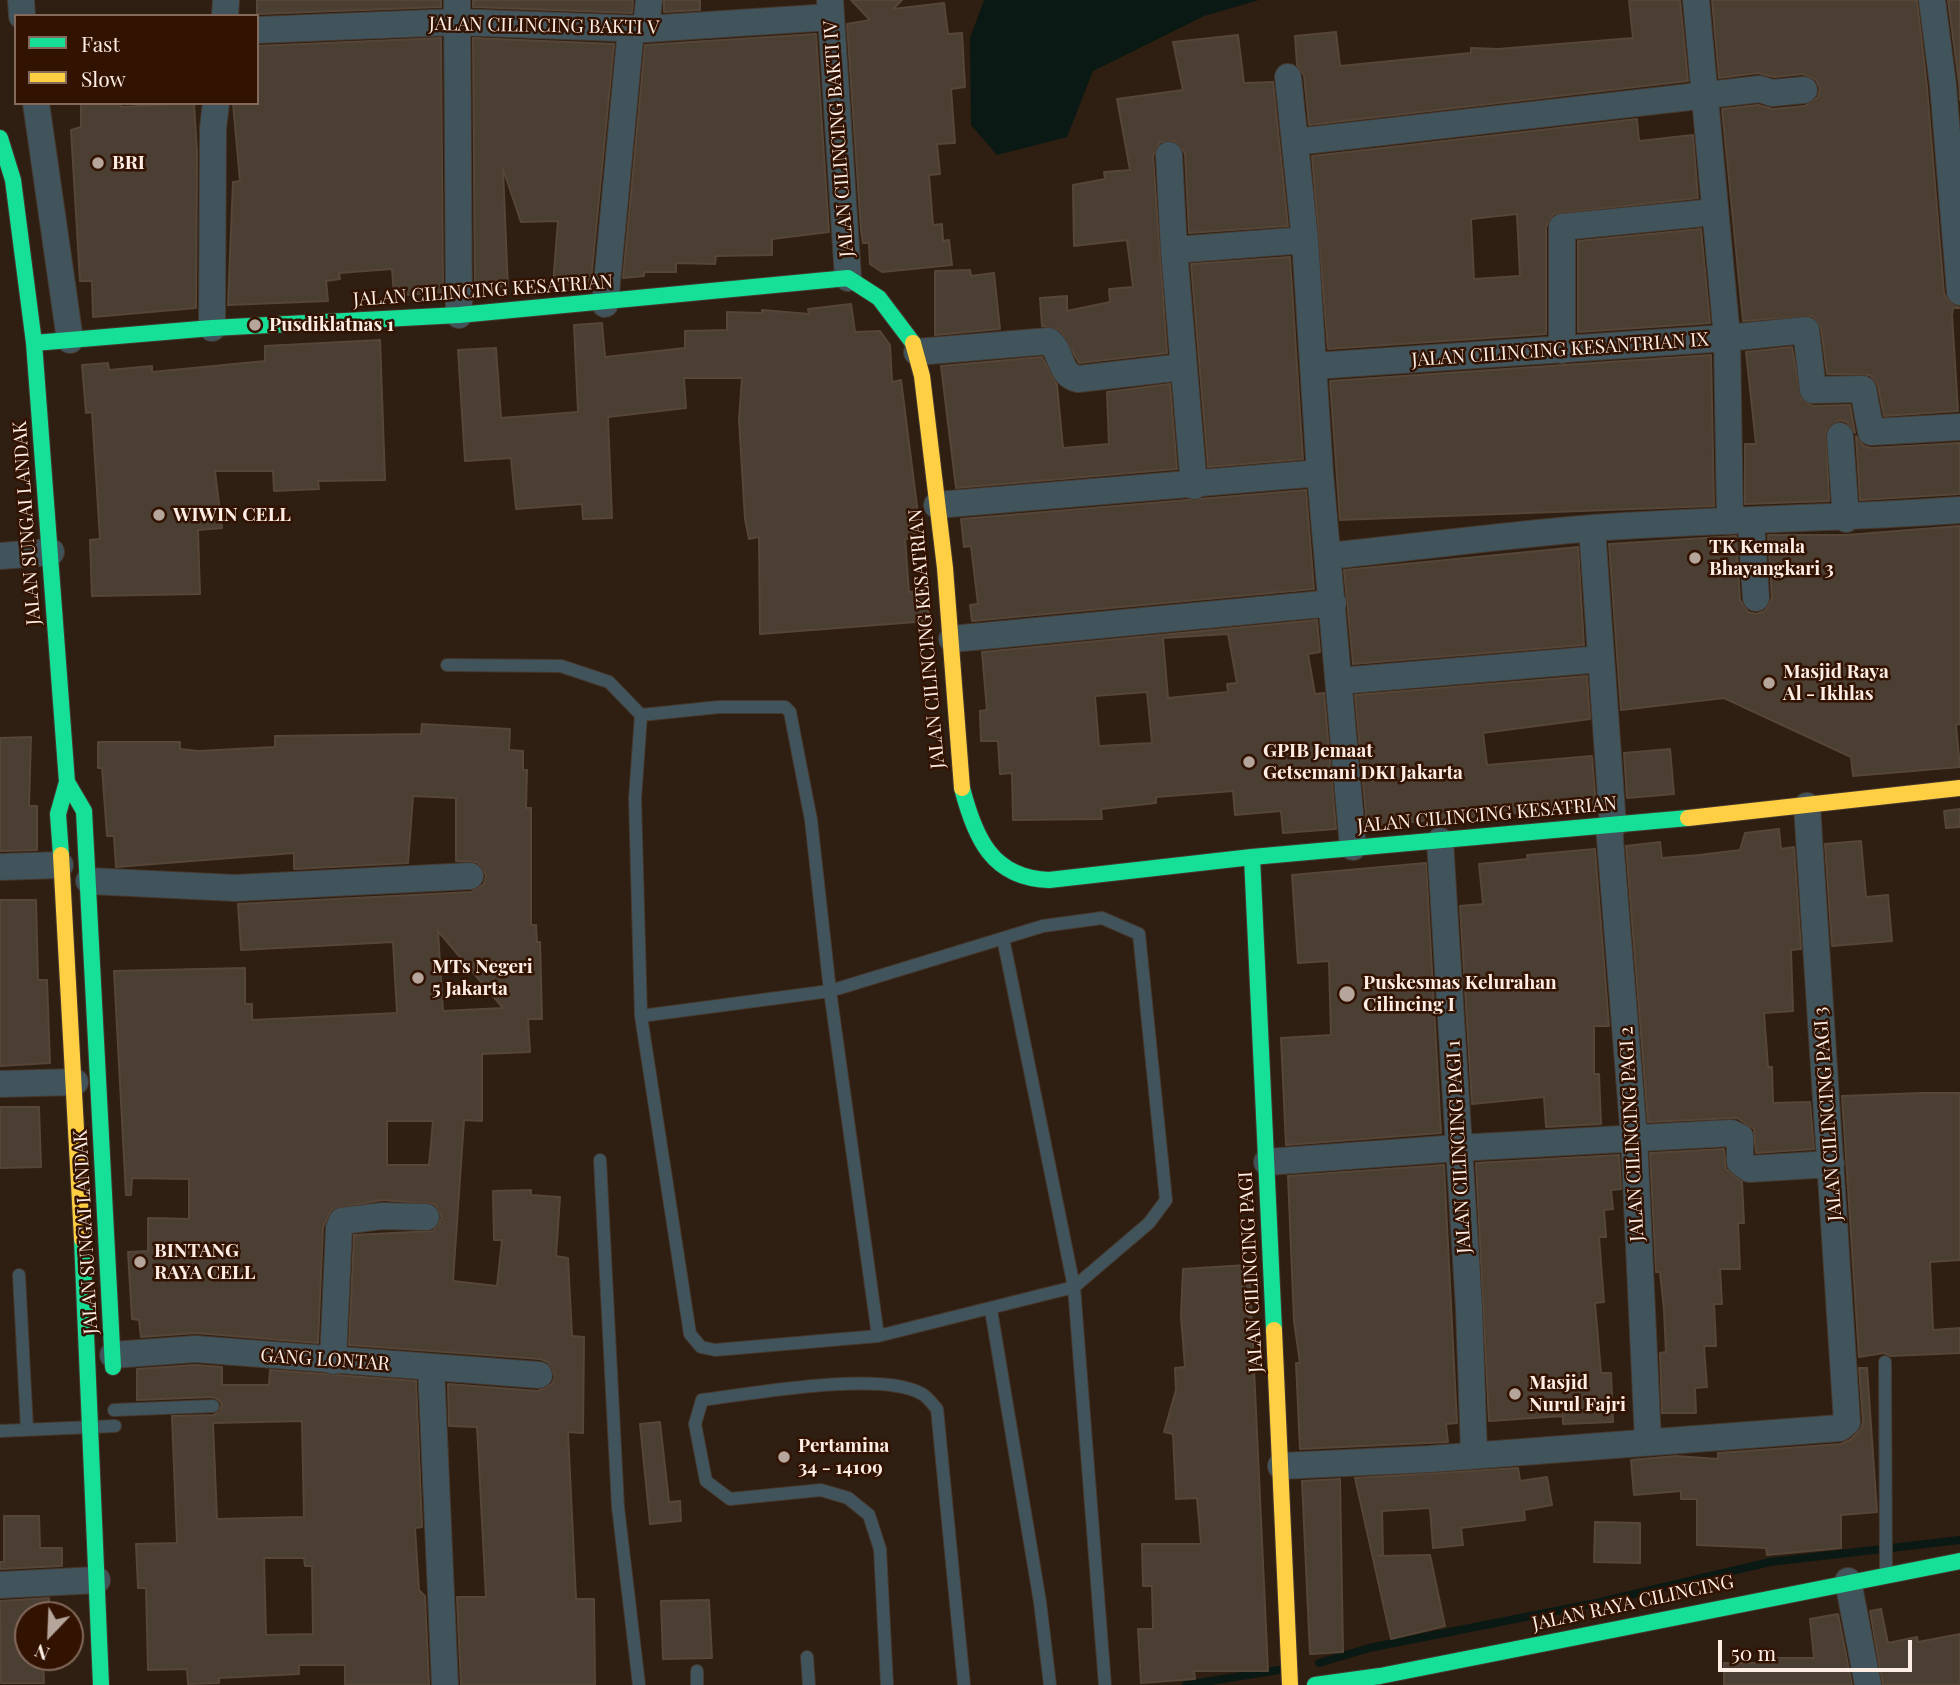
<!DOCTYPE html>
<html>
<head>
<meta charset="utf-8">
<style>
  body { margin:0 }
  #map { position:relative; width:1960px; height:1685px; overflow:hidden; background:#2f1e12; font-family:"Playfair Display",serif }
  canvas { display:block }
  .legend { position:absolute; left:14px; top:14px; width:245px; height:91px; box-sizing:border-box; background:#321200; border:2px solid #836a5b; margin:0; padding:9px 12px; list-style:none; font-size:21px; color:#fdede4 }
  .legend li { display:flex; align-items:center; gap:14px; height:35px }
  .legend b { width:35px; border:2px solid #836a5b }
  .north { position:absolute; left:14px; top:1601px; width:70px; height:70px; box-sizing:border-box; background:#321200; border:2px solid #836a5b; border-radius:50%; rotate:203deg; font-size:19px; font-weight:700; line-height:28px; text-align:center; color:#fdede4 }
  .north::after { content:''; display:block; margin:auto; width:24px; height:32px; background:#b5a59a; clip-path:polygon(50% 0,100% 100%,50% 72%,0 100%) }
  .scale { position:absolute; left:1718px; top:1640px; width:194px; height:32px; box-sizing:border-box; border:4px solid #fdede4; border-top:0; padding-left:9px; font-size:21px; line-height:24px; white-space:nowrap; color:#fdede4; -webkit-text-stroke:5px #321200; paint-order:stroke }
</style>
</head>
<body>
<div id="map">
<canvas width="1960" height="1685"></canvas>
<ul class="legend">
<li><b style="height:9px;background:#16e098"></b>Fast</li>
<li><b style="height:9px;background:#ffcf43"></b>Slow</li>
</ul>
<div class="north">N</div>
<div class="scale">50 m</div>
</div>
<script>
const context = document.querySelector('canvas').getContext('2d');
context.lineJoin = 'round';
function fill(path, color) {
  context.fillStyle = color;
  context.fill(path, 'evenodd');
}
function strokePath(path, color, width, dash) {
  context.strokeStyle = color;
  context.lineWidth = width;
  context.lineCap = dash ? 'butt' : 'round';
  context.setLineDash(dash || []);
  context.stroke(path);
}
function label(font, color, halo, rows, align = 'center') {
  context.font = font + ' "Playfair Display",serif';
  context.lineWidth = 5;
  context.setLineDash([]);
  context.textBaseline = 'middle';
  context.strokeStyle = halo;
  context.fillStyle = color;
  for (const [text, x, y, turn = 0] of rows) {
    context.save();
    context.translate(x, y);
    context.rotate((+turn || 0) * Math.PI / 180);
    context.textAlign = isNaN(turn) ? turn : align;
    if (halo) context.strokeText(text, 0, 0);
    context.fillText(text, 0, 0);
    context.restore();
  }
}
fill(new Path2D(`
  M 984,0 L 1259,0 L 1204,16 L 1093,71 L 1067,137 L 997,155 L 971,125 L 970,38 Z`), '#0a1913');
strokePath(new Path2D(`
  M 1319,1663 L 1369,1648 L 1596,1603 L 1770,1562 L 1960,1540
  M 1186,1685 L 1279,1670`), '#0a1913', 8);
const building = new Path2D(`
  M 257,0 L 441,0 L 441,7 L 257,14 Z
  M 473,0 L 633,0 L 632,13 L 473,7 Z
  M 664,0 L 700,0 L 700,10 L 664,12 Z
  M 851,0 L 902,0 L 893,9 L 944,3 L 948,34 L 962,33 L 965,87 L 951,89 L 955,143 L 937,144 L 940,174 L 929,175 L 933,225 L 942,224 L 943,241 L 949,240 L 952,265 L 882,272 L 870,264 L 869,243 L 863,243 L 861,230 L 847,24 L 870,20 Z
  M 1629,0 L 1680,0 L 1688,81 L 1309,125 L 1304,75 L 1297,65 L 1295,36 L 1336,32 L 1340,66 L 1471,53 L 1471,48 L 1498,49 L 1633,38 Z
  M 1712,0 L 1917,0 L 1927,87 L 1944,293 L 1948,301 L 1960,308 L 1953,308 L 1952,315 L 1958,411 L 1884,416 L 1878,386 L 1870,375 L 1827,374 L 1821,328 L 1813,316 L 1743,321 L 1722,109 L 1758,105 L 1773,109 L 1805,106 L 1818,97 L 1820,88 L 1816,80 L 1803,74 L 1774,77 L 1758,73 L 1719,78 Z
  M 1948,0 L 1960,0 L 1960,100 L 1959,83 Z
  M 816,34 L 829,232 L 772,239 L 772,255 L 716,256 L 715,264 L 676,263 L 676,272 L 644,272 L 644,276 L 623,278 L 645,45 Z
  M 1238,35 L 1244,83 L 1273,82 L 1288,226 L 1189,233 L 1185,153 L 1175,141 L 1160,142 L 1153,156 L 1167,353 L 1079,363 L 1060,330 L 1042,326 L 1040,298 L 1067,296 L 1067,311 L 1110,302 L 1109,289 L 1133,287 L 1127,240 L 1074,246 L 1073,185 L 1105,179 L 1104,172 L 1130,170 L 1117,99 L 1183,90 L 1173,42 Z
  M 441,38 L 443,292 L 394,296 L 392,269 L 339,273 L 340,279 L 326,281 L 328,301 L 228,305 L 233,182 L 240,181 L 233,103 L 257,103 L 257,46 Z
  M 473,38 L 614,44 L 591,281 L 553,285 L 558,221 L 521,222 L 503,169 L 508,289 L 475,292 Z
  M 81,103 L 121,103 L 121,107 L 194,103 L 197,152 L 196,308 L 93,317 L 92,281 L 80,281 L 71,130 L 81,127 Z
  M 1637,119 L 1639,141 L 1693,135 L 1698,198 L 1553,214 L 1546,227 L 1546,334 L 1328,349 L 1312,156 ZM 1517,214 L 1520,276 L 1474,279 L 1471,219 Z
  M 1701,229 L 1710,323 L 1578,332 L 1578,241 Z
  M 1290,257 L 1303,459 L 1208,467 L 1191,264 Z
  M 970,270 L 971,276 L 994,273 L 1000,329 L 935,335 L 935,271 Z
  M 851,304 L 855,332 L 880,331 L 890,345 L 892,382 L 901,380 L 921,538 L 905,539 L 909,592 L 927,591 L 929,621 L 760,634 L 759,537 L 749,539 L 745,519 L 739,420 L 742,378 L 684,378 L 686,408 L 608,417 L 612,518 L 583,519 L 582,504 L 516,509 L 511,458 L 465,461 L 458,350 L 496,348 L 501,418 L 578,412 L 574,325 L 602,323 L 605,357 L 685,348 L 685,331 L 727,330 L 727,312 L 762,313 L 762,310 L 809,314 L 808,309 Z
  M 380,340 L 385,480 L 318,481 L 319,489 L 274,491 L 273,471 L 215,471 L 222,528 L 198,530 L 200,594 L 92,596 L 90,540 L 100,539 L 92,412 L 86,413 L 82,365 L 108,363 L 109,370 L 152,366 L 152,372 L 265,361 L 265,346 Z
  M 1792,347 L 1801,399 L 1813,406 L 1850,405 L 1855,433 L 1847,422 L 1840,420 L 1826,430 L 1829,501 L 1745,504 L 1745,444 L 1756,444 L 1746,352 Z
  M 1711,355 L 1714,506 L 1340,520 L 1330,381 Z
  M 1042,357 L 1057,385 L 1063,448 L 1109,444 L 1107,392 L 1170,384 L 1177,469 L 956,488 L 941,366 Z
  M 1856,436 L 1864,446 L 1871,448 L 1960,443 L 1960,494 L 1860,500 Z
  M 1306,490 L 1314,589 L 972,621 L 970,605 L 978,604 L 971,546 L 964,547 L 961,519 Z
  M 1960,526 L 1960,724 L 1956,725 L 1960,767 L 1853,776 L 1851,757 L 1724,698 L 1621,710 L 1609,544 L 1736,536 L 1740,600 L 1748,612 L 1756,614 L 1765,611 L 1772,598 L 1768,535 L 1846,535 Z
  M 1578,547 L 1584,645 L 1353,664 L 1344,570 Z
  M 1317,620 L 1320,652 L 1308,654 L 1315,694 L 1324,693 L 1336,829 L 1283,833 L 1281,811 L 1235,815 L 1233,791 L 1156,797 L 1156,803 L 1101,809 L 1102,819 L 1013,820 L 1012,773 L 1000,774 L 998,741 L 981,741 L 980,711 L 987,710 L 982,652 ZM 1228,634 L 1237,683 L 1227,684 L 1228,692 L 1168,698 L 1163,638 ZM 1147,692 L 1152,743 L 1099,746 L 1095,696 Z
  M 1587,676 L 1590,719 L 1483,733 L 1487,765 L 1592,756 L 1596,806 L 1367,826 L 1355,695 Z
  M 422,724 L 510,729 L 509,750 L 523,751 L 523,770 L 527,770 L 526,808 L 531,808 L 531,925 L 536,925 L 537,942 L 540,942 L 542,1019 L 528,1019 L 530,1052 L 482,1054 L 482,1121 L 464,1120 L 453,1281 L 497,1286 L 502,1240 L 494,1240 L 493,1191 L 531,1190 L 531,1195 L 560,1197 L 556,1256 L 568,1258 L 572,1336 L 584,1337 L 583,1433 L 568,1432 L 576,1599 L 594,1599 L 595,1685 L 461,1685 L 457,1597 L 486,1597 L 477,1427 L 449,1426 L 448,1384 L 538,1391 L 552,1384 L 555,1376 L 548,1362 L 540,1359 L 349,1345 L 354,1235 L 433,1231 L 442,1218 L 435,1204 L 382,1200 L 332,1209 L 323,1227 L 318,1343 L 196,1333 L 141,1337 L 139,1320 L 132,1319 L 128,1252 L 148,1251 L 148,1218 L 189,1219 L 189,1179 L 132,1178 L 131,1195 L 126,1195 L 114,971 L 245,968 L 245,1004 L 252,1004 L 252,1020 L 397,1013 L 393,942 L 241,950 L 238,904 L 471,892 L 484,884 L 486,875 L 477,862 L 456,861 L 456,798 L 413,796 L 408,863 L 294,869 L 294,853 L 116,867 L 114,836 L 107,836 L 102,768 L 98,768 L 98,742 L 180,742 L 180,749 L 198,751 L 275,747 L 275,736 L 421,734 ZM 438,931 L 503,1008 L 443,1011 ZM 387,1121 L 433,1121 L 429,1165 L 387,1165 Z
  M 31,737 L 29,806 L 37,806 L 37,850 L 0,851 L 0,738 Z
  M 1670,749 L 1674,794 L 1627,798 L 1624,753 Z
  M 1960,809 L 1960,827 L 1946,828 L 1944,811 Z
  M 1779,829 L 1781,849 L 1794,847 L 1801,949 L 1791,950 L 1793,1011 L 1764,1013 L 1768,1067 L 1772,1067 L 1773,1103 L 1810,1102 L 1814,1149 L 1756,1153 L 1754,1129 L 1737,1118 L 1648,1122 L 1626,846 L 1660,842 L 1662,858 L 1699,855 L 1740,850 L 1745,833 Z
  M 1861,841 L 1866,897 L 1888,895 L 1892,941 L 1832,946 L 1825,844 Z
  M 1595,849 L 1609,1026 L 1594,1026 L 1594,1074 L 1599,1074 L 1601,1124 L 1546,1127 L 1544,1097 L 1472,1104 L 1460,906 L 1483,904 L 1479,864 L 1528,859 L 1527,855 Z
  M 1426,863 L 1441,1133 L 1286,1145 L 1281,1038 L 1331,1035 L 1329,961 L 1298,963 L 1292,875 Z
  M 0,900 L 36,900 L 38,980 L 47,980 L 50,1063 L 0,1066 Z
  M 1922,1093 L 1960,1093 L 1960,1260 L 1930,1262 L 1933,1330 L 1960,1328 L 1960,1353 L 1891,1356 L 1884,1353 L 1859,1357 L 1842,1096 Z
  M 0,1107 L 39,1107 L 41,1167 L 0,1168 Z
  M 1724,1149 L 1726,1169 L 1742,1182 L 1744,1223 L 1738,1223 L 1740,1269 L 1720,1269 L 1722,1304 L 1714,1304 L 1716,1346 L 1704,1346 L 1707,1387 L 1695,1388 L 1696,1413 L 1662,1413 L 1660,1353 L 1666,1352 L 1664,1310 L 1660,1272 L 1656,1272 L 1650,1153 Z
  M 1619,1155 L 1621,1189 L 1611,1190 L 1613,1209 L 1604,1210 L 1606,1237 L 1599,1237 L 1604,1302 L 1595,1303 L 1601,1373 L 1611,1373 L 1613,1422 L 1563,1424 L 1563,1416 L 1489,1421 L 1476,1163 Z
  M 1444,1165 L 1457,1423 L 1446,1424 L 1448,1442 L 1300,1449 L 1296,1363 L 1300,1363 L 1294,1321 L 1288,1176 Z
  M 1245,1260 L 1249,1260 L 1268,1671 L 1194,1671 L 1195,1679 L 1141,1683 L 1138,1629 L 1153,1629 L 1152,1586 L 1143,1586 L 1142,1544 L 1201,1544 L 1197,1498 L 1176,1499 L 1173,1434 L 1164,1432 L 1176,1390 L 1175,1368 L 1185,1367 L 1181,1316 L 1183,1269 L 1246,1265 Z
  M 195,1365 L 222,1367 L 222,1385 L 269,1385 L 270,1370 L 416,1381 L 422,1527 L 415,1528 L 419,1590 L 425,1596 L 429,1685 L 345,1685 L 345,1665 L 299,1665 L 299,1674 L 219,1678 L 219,1683 L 188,1684 L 187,1669 L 148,1670 L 146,1588 L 138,1588 L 136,1544 L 177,1543 L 172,1416 L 214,1415 L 222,1406 L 220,1401 L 213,1397 L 137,1400 L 137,1369 ZM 302,1421 L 304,1517 L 217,1519 L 213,1423 ZM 264,1558 L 304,1558 L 305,1566 L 312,1566 L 313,1634 L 266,1635 Z
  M 1859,1368 L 1867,1368 L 1877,1512 L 1841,1515 L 1841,1548 L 1767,1555 L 1766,1548 L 1697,1545 L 1697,1499 L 1681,1499 L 1681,1491 L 1634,1495 L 1631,1460 L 1676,1456 L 1718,1459 L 1718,1453 L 1841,1444 L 1850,1440 L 1861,1429 L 1863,1422 Z
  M 660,1422 L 669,1502 L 680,1501 L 681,1521 L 650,1524 L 640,1424 Z
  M 1518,1468 L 1520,1481 L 1547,1477 L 1552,1505 L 1524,1510 L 1525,1520 L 1461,1528 L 1463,1545 L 1433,1548 L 1430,1508 L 1382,1511 L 1383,1555 L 1378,1556 L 1430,1555 L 1445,1626 L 1391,1639 L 1355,1478 Z
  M 1340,1479 L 1343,1652 L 1310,1654 L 1302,1481 Z
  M 4,1516 L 39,1516 L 40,1548 L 62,1548 L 62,1566 L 0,1569 L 0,1562 L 4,1562 Z
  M 1595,1522 L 1640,1523 L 1640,1563 L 1594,1562 Z
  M 49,1598 L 49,1615 L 28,1615 L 28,1657 L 43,1657 L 44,1683 L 1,1683 L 0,1601 Z
  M 709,1600 L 712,1658 L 663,1659 L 661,1601 Z
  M 1881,1609 L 1888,1643 L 1917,1637 L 1918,1642 L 1960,1634 L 1960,1685 L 1883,1685 L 1870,1611 Z
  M 1838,1614 L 1852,1685 L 1724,1685 L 1724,1663 L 1775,1663 L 1775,1658 L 1814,1658 L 1810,1619 Z`);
fill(building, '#4b3e32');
strokePath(building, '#554638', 2);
const lane = new Path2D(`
  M 447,665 L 561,666 L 609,682 L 641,715
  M 1003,938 L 1074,1287 L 1105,1685
  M 641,1016 L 830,991 L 1043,926 L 1102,918 L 1139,934 L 1166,1200 L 1149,1223 L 1074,1287 L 878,1336 L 715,1350 L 701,1347 L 690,1334 L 641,1016 L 635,799 L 641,715 L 719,707 L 785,707 L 790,712 L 811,820 L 830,991 L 878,1336
  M 600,1160 L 618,1507 L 639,1685
  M 19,1275 L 27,1429
  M 991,1310 L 1040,1602 L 1050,1685
  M 1885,1362 L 1886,1571
  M 114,1410 L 213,1406
  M 0,1431 L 115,1426
  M 807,1657 L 809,1685
  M 697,1671 L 697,1685
  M 887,1685 L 880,1549 L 869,1515 L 848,1498 L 821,1490 L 730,1499 L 706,1481 L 695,1424 L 702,1400 C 751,1394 881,1370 922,1394 C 928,1397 932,1404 937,1409 L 964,1685`);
const street = new Path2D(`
  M 21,0 L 22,16
  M 457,0 L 459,315
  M 830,0 L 848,278
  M 1696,0 L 1727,338 L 1730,521
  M 1932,0 L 1943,85 L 1960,292
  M 225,16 L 226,0
  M 646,29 L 649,0
  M 257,30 L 456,22 L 646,29 L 831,17
  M 1288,77 L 1305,240 L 1320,473 L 1353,847
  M 36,103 L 70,340
  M 1295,142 L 1760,89 L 1772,93 L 1804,90
  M 1169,155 L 1174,250 L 1194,486
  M 1174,250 L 1305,240
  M 605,304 L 631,29
  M 212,328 L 213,128 L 216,103
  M 1562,350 L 1562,227 L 1715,212
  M 917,352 L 1049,341 C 1063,352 1058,375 1078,379 L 1183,367
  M 1314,366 L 1727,338 L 1806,330 L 1813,390 L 1863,389 L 1871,432 L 1960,427
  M 1840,436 L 1846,519
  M 937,505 L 1320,473
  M 1751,522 L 1756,598
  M 1592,528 L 1613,826
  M 0,556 L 51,552
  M 1329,556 C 1417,547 1505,535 1593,528 C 1715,519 1838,519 1960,510
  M 952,639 L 1333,603
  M 1339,681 L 1601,659
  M 1609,827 L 1634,1138 L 1648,1441
  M 1440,841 L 1469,1308 L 1474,1453
  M 0,867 L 60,865
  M 89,881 L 235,888 L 470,876
  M 0,1084 L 75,1082
  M 1267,1162 L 1458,1148 L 1731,1133 L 1740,1137 L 1740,1162 L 1749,1169 L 1831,1164
  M 113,1355 L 195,1349 L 539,1375
  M 333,1361 L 339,1228 L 342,1221 L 382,1216 L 426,1217
  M 431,1367 L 445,1685
  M 1281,1466 L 1430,1459 L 1840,1428 L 1847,1422 L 1807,806
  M 1848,1581 L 1868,1685
  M 0,1585 L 97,1580`);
const fast = new Path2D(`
  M 0,138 L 13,180 L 34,343 L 67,782 L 58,814 L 61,855
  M 34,343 L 212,328 L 459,315 L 848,278 L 879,298 L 913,343
  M 67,782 L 84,811 L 113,1367
  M 962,788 C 975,838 992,878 1049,880 L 1252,857 L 1688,818
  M 1252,857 L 1274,1330
  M 82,1239 L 101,1685
  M 1315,1685 L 1380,1676 L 1960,1561`);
const slow = new Path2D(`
  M 913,343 L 922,376 L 945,568 L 962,788
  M 1688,818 L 1960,788
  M 61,855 L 82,1239
  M 1274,1330 L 1290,1685`);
strokePath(lane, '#45382e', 14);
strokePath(street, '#45382e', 28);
strokePath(fast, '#45382e', 18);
strokePath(slow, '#45382e', 18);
strokePath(lane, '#42545b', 12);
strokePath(street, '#42545b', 26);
strokePath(fast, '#16e098', 16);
strokePath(slow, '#ffcf43', 16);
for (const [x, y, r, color] of [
  [98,163,7,"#b5a59a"],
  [255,325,7,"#b5a59a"],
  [159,515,7,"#b5a59a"],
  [1695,558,7,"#b5a59a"],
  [1769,683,7,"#b5a59a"],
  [1249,762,7,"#b5a59a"],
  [418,978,7,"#b5a59a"],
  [1347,994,9,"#b5a59a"],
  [140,1262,7,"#b5a59a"],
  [1515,1394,7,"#b5a59a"],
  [784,1457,7,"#b5a59a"]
]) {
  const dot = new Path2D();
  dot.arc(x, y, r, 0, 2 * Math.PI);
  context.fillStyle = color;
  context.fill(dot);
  strokePath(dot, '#321200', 2.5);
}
label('19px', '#fdede4', '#321200', [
  ["JALAN CILINCING BAKTI V",544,26,1],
  ["JALAN CILINCING BAKTI IV",839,139,-94],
  ["JALAN CILINCING KESATRIAN",483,291,-4],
  ["JALAN CILINCING KESANTRIAN IX",1560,350,-4],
  ["JALAN SUNGAI LANDAK",27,523,-94],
  ["JALAN CILINCING KESATRIAN",927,639,-95],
  ["JALAN CILINCING KESATRIAN",1487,815,-5],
  ["JALAN CILINCING PAGI 3",1828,1114,-94],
  ["JALAN CILINCING PAGI 2",1632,1134,-93],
  ["JALAN CILINCING PAGI 1",1459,1147,-93],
  ["JALAN SUNGAI LANDAK",86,1232,-93],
  ["JALAN CILINCING PAGI",1251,1272,-93],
  ["GANG LONTAR",325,1360,4],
  ["JALAN RAYA CILINCING",1633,1603,-12]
]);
label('bold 19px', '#fdede4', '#321200', [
  ["BRI",112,163],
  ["Pusdiklatnas 1",269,325],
  ["WIWIN CELL",173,515],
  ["TK Kemala",1709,547],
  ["Bhayangkari 3",1709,569],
  ["Masjid Raya",1783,672],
  ["Al - Ikhlas",1783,694],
  ["GPIB Jemaat",1263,751],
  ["Getsemani DKI Jakarta",1263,773],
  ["MTs Negeri",432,967],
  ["5 Jakarta",432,989],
  ["Puskesmas Kelurahan",1363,983],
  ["Cilincing I",1363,1005],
  ["BINTANG",154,1251],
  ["RAYA CELL",154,1273],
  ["Masjid",1529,1383],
  ["Nurul Fajri",1529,1405],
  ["Pertamina",798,1446],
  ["34 - 14109",798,1468]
], 'left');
</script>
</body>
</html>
